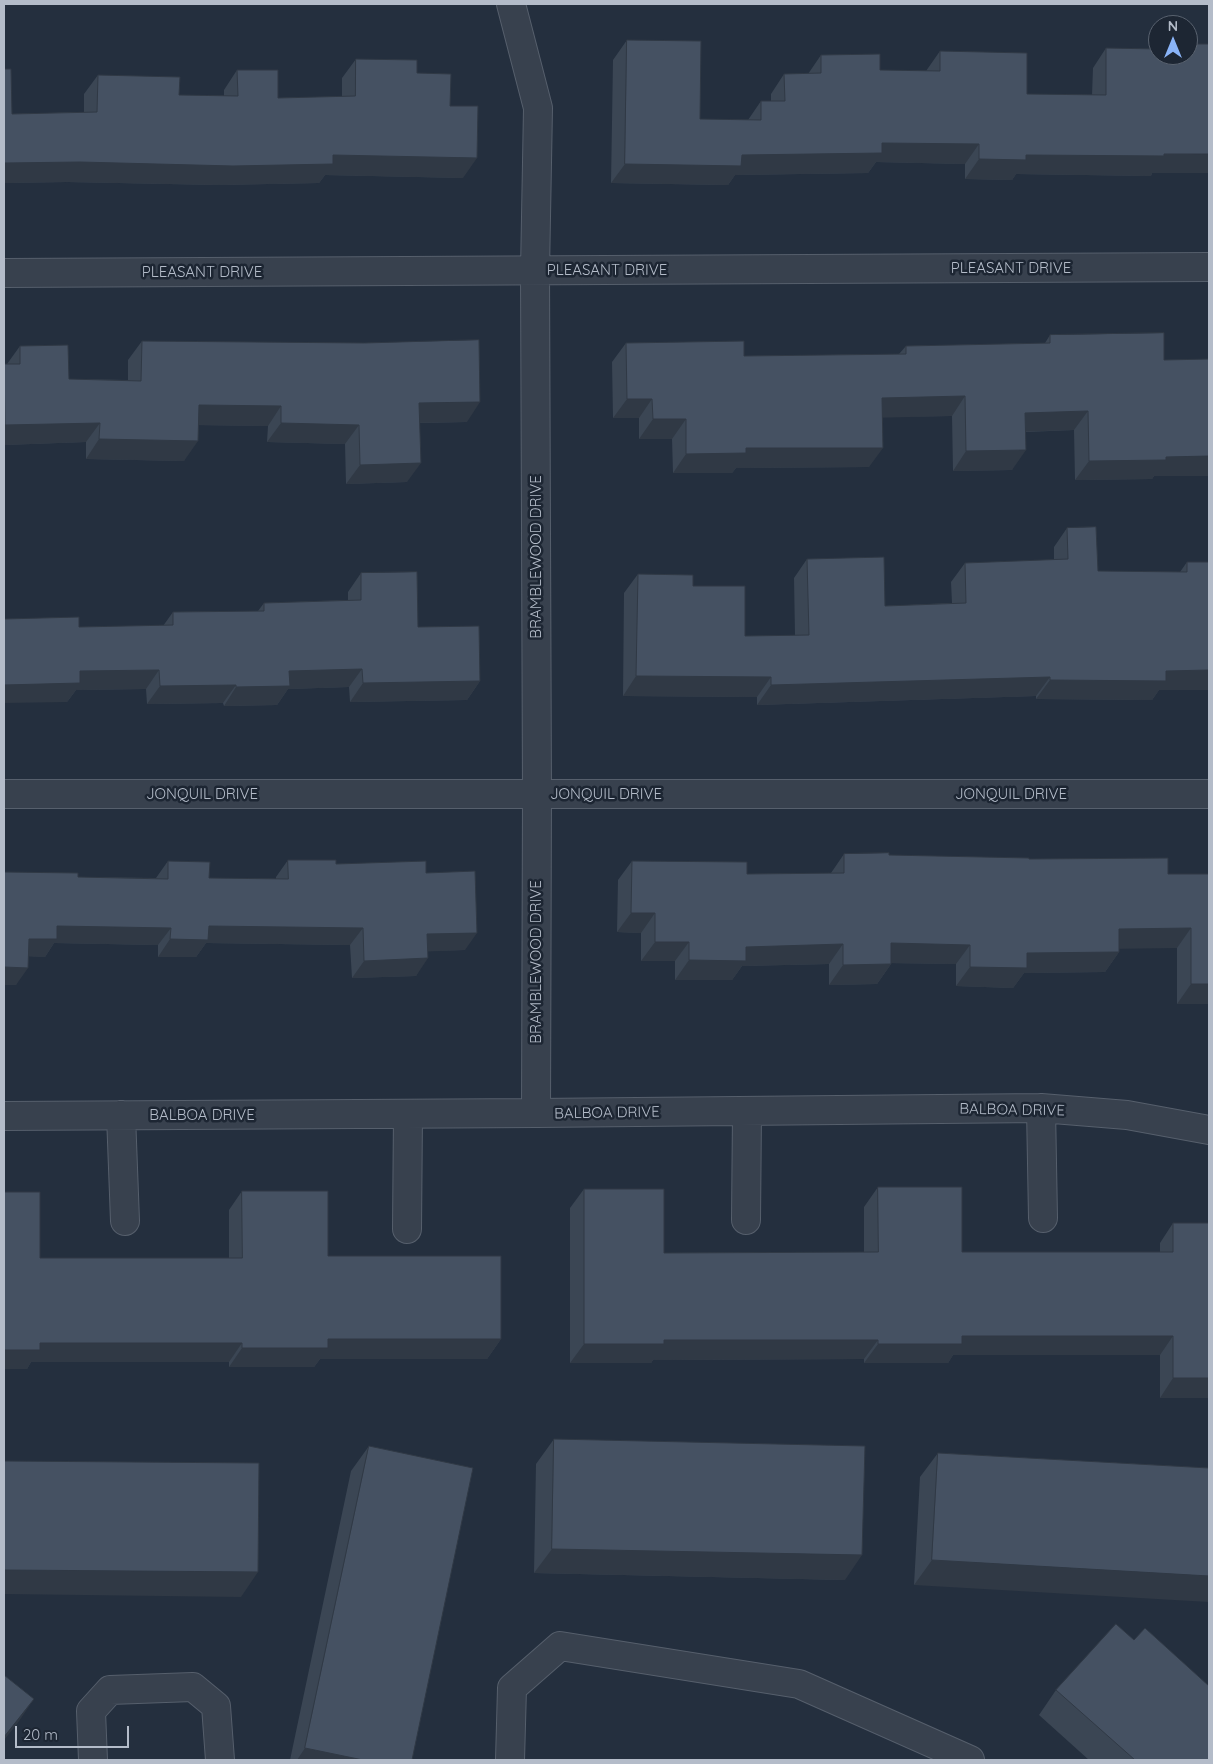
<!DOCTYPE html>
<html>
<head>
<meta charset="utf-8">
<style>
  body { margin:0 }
  #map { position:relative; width:1213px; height:1764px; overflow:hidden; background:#242f3e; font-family:Quicksand,sans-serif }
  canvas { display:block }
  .frame { position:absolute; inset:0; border:5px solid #b4bcc9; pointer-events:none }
  .north { position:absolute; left:1148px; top:15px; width:50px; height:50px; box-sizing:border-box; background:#1d2633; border:1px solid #59626f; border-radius:50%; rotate:0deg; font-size:14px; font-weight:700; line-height:20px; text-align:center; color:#b4bcc9 }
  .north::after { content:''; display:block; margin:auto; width:18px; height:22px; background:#8ab4f8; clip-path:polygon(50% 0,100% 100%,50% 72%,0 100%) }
  .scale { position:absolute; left:15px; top:1726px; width:114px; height:22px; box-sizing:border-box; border:2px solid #b4bcc9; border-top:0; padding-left:6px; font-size:15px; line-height:18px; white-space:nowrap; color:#b4bcc9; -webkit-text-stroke:4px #1d2633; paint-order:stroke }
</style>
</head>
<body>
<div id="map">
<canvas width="1213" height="1764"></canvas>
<div class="frame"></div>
<div class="north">N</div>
<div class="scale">20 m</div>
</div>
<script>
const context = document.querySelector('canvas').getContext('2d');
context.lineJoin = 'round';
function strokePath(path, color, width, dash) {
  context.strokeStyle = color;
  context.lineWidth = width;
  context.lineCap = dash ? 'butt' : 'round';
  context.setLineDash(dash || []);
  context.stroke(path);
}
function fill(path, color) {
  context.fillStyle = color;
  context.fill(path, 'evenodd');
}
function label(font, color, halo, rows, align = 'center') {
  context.font = font + ' Quicksand,sans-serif';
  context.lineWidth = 5;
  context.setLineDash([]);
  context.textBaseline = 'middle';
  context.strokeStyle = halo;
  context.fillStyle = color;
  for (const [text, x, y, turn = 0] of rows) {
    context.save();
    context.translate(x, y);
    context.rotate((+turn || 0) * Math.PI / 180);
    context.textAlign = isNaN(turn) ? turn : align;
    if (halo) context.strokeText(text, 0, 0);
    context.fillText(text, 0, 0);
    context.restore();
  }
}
const minor = new Path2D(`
  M 511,4 L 538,108 L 535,271 L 537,794 L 536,1113
  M 4,273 L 1209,267
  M 4,794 L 1209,794
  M 1041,1108 L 1043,1218
  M 121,1115 L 125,1221
  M 4,1116 L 536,1113 L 1041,1108 L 1127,1115 L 1209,1130
  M 746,1220 L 747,1112
  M 407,1229 L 408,1114
  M 93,1760 L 91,1711 L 110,1690 L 193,1687 L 216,1706 L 220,1760
  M 510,1760 L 512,1688 L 560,1646 L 799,1684 L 970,1760`);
strokePath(minor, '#565f6c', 30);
strokePath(minor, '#38414e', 28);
fill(new Path2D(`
  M 627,40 L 700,119 L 748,120 L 761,101 L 771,101 L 771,94 L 784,74 L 808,74 L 821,55 L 880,70 L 926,71 L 940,51 L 1027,94 L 1092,95 L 1093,68 L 1106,48 L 1209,173 L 1152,173 L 1151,176 L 1016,174 L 1012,180 L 965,179 L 965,164 L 876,162 L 868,173 L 735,175 L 728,185 L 611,183 L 613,60 Z
  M 356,59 L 417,73 L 450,106 L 463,178 L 325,175 L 319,183 L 219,185 L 67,182 L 4,183 L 4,69 L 12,114 L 84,112 L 84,94 L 98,75 L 179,95 L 224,96 L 224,90 L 237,70 L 278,98 L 342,97 L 342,78 Z
  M 1050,335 L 1154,476 L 1152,479 L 1075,480 L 1074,430 L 1026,432 L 1012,470 L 953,471 L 952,416 L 882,417 L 869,467 L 736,468 L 732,473 L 673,473 L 672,439 L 639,439 L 639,418 L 613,418 L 612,362 L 626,343 L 744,356 L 899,354 L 906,346 L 1045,343 Z
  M 142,341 L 467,422 L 420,423 L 407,482 L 346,484 L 345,444 L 267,442 L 268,426 L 198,425 L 184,461 L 86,459 L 86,442 L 4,445 L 4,364 L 7,364 L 20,346 L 69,379 L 128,380 L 128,360 Z
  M 1067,528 L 1098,571 L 1180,572 L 1187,562 L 1209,562 L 1209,690 L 1159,690 L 1152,700 L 1036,699 L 1036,696 L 757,705 L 757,697 L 623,696 L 624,593 L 638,574 L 693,586 L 745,636 L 795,636 L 794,578 L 807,559 L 885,606 L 952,603 L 951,582 L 965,563 L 1054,560 L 1054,547 Z
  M 361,573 L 418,627 L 480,681 L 467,700 L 350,702 L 349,687 L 288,689 L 277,705 L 224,706 L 223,703 L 147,704 L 146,689 L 76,690 L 67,702 L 79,627 L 163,626 L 173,612 L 258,611 L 264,603 L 348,600 L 348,592 Z
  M 844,854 L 1029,859 L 1168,874 L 1209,874 L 1209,1004 L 1177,1004 L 1177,948 L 1119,948 L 1119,952 L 1105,972 L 1024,973 L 1013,988 L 956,986 L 956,964 L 891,963 L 891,964 L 877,984 L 829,985 L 829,964 L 742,966 L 732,980 L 675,980 L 675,961 L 641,961 L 641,933 L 617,932 L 618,880 L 632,861 L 747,874 L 831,873 Z
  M 288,860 L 426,873 L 465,950 L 428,951 L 416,976 L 352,978 L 350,945 L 206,943 L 196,957 L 158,957 L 158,945 L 54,943 L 45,957 L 28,956 L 16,985 L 4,985 L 4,872 L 78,877 L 156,878 L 168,861 L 209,878 L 276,879 L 276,877 Z
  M 878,1187 L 962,1252 L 1160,1252 L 1160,1243 L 1173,1223 L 1209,1398 L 1160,1398 L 1160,1355 L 953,1355 L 948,1363 L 864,1363 L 864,1359 L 653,1360 L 651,1363 L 570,1363 L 570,1208 L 584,1189 L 664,1253 L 864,1252 L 864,1207 Z
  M 242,1191 L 328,1256 L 501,1339 L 487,1359 L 320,1359 L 314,1367 L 229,1367 L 229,1362 L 31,1362 L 27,1369 L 4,1369 L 40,1258 L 229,1258 L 229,1210 Z
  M 554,1439 L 845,1580 L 534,1573 L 536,1464 Z
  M 369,1446 L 412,1760 L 290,1760 L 351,1471 Z
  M 938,1453 L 1209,1468 L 914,1585 L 920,1477 Z
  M 1056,1690 L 1209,1760 L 1089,1760 L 1039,1715 Z`), '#3b4654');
fill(new Path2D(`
  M 882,143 L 979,144 L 965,164 L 876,162 L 868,173 L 735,175 L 728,185 L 611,183 L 625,164 L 742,155 Z
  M 1209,154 L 1209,173 L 1152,173 L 1151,176 L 1016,174 L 1012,180 L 965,179 L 979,159 L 1026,155 Z
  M 333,155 L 477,158 L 463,178 L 325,175 L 319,183 L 219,185 L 67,182 L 4,183 L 4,163 Z
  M 965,396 L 952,416 L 868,418 L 882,398 Z
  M 627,399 L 652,399 L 639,418 L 613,418 Z
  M 480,402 L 467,422 L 405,423 L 419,403 Z
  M 199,405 L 281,406 L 268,426 L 185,425 Z
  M 1088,411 L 1074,430 L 1012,432 L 1025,413 Z
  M 653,419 L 686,419 L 672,439 L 639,439 Z
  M 100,423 L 86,442 L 4,445 L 4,427 L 5,425 Z
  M 281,423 L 359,425 L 345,444 L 267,442 Z
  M 99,439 L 198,441 L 184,461 L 86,459 Z
  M 746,448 L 883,448 L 869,467 L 736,468 L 732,473 L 673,473 L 686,454 Z
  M 1026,450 L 1012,470 L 953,471 L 966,451 Z
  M 1209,456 L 1209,476 L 1154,476 L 1152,479 L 1075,480 L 1089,461 L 1166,457 Z
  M 421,463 L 407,482 L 346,484 L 360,465 Z
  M 362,669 L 349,687 L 288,689 L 277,705 L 224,706 L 236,687 L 289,671 Z
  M 159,670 L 146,689 L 76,690 L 67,702 L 4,703 L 4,685 L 80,671 Z
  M 1209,670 L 1209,690 L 1159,690 L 1152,700 L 1036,699 L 1050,680 L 1166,671 Z
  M 636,676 L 771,677 L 757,697 L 623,696 Z
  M 1050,677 L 1036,696 L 757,705 L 771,685 Z
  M 480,681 L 467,700 L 350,702 L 363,683 Z
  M 236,685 L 223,703 L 147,704 L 160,686 Z
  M 631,913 L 655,913 L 641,933 L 617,932 Z
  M 57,926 L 171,928 L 158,945 L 54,943 L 45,957 L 17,956 L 29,939 Z
  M 209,926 L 363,928 L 350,945 L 206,943 L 196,957 L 158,957 L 170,939 Z
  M 1191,928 L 1177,948 L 1105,949 L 1119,929 Z
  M 477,933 L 465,950 L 415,952 L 427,934 Z
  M 655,942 L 689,942 L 675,961 L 641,961 Z
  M 891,943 L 970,945 L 956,964 L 877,963 Z
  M 843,944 L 829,964 L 742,966 L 732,980 L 675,980 L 689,960 L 746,947 Z
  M 1119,952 L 1105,972 L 1024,973 L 1013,988 L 956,986 L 970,967 L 1027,953 Z
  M 428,958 L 416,976 L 352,978 L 364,961 Z
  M 891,964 L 877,984 L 829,985 L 843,965 Z
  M 4,967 L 28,968 L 16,985 L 4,985 Z
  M 1191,984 L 1209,984 L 1209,1004 L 1177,1004 Z
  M 962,1336 L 1173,1336 L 1160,1355 L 953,1355 L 948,1363 L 864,1363 L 878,1344 Z
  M 328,1339 L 501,1339 L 487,1359 L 320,1359 L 314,1367 L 229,1367 L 242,1348 Z
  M 664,1340 L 878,1340 L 864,1359 L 653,1360 L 651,1363 L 570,1363 L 584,1344 Z
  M 40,1343 L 242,1343 L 229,1362 L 31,1362 L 27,1369 L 4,1369 L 4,1350 Z
  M 1173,1378 L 1209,1378 L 1209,1398 L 1160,1398 Z
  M 552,1549 L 862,1555 L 845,1580 L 534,1573 Z
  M 932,1560 L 1209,1576 L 1209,1602 L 914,1585 Z
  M 4,1570 L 258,1572 L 241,1597 L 4,1594 Z
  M 34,1699 L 17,1724 L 4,1740 L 4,1737 Z
  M 305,1748 L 363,1760 L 297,1760 Z`), '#303945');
const building = new Path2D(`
  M 627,40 L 701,41 L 700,119 L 761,120 L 761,101 L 785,101 L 784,74 L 821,73 L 821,55 L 880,54 L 880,70 L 940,71 L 940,51 L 1027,53 L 1027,94 L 1106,95 L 1106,48 L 1158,49 L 1158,55 L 1188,55 L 1188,44 L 1209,44 L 1209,154 L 1164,154 L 1164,156 L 1026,155 L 1026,160 L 979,159 L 979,144 L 882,143 L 882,153 L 742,155 L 741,166 L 625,164 Z
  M 356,59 L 417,60 L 417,73 L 451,74 L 450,106 L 478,106 L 477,158 L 333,155 L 333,164 L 233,166 L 80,162 L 4,163 L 4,69 L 11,69 L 12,114 L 97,112 L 98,75 L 180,77 L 179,95 L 238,96 L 237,70 L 278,70 L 278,98 L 355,96 Z
  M 1164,333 L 1164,360 L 1209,359 L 1209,456 L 1166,457 L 1166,460 L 1089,461 L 1088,411 L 1025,413 L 1026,450 L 966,451 L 965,396 L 882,398 L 883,448 L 746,448 L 746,453 L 686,454 L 686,419 L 653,419 L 652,399 L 627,399 L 626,343 L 744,341 L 744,356 L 906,354 L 906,346 L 1050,343 L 1050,335 Z
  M 479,340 L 480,402 L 419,403 L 421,463 L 360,465 L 359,425 L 281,423 L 281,406 L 199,405 L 198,441 L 99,439 L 100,423 L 5,425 L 4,364 L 20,364 L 20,346 L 68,345 L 69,379 L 141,381 L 142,341 L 364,343 Z
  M 1096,527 L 1098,571 L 1187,572 L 1187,562 L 1209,562 L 1209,670 L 1166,671 L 1166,681 L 1050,680 L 1050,677 L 771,685 L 771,677 L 636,676 L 638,574 L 693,575 L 693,586 L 745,586 L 745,636 L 809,635 L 807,559 L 884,557 L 885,606 L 966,603 L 965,563 L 1068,559 L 1067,528 Z
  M 417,572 L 418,627 L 479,626 L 480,681 L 363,683 L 362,669 L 289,671 L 290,686 L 236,687 L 236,685 L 160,686 L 159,670 L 80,671 L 80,683 L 4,685 L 4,619 L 79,617 L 79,627 L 173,625 L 173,612 L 264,611 L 264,603 L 361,600 L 361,573 Z
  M 889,853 L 889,855 L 1029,858 L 1029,859 L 1168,858 L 1168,874 L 1209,874 L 1209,984 L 1191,984 L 1191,928 L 1119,929 L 1119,952 L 1027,953 L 1027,968 L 970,967 L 970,945 L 891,943 L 891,964 L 843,965 L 843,944 L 746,947 L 746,961 L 689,960 L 689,942 L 655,942 L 655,913 L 631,913 L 632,861 L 747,862 L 747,874 L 844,873 L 844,854 Z
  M 288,860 L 336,860 L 336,864 L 426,861 L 426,873 L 475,871 L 477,933 L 427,934 L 428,958 L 364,961 L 363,928 L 209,926 L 208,940 L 170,939 L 171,928 L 57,926 L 57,939 L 29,939 L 28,968 L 4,967 L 4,872 L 78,873 L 78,877 L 168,879 L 168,861 L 210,862 L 209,878 L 288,879 Z
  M 878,1187 L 962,1187 L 962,1252 L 1173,1252 L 1173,1223 L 1209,1223 L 1209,1378 L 1173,1378 L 1173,1336 L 962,1336 L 962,1344 L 878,1344 L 878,1340 L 664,1340 L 664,1344 L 584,1344 L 584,1189 L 664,1189 L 664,1253 L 878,1252 Z
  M 242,1191 L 328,1191 L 328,1256 L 501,1256 L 501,1339 L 328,1339 L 328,1348 L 242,1348 L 242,1343 L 40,1343 L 40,1350 L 4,1350 L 4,1192 L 40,1192 L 40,1258 L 242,1258 Z
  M 554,1439 L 865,1446 L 862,1555 L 552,1549 Z
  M 369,1446 L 473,1468 L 412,1760 L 363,1760 L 305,1748 Z
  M 938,1453 L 1209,1468 L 1209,1576 L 932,1560 Z
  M 4,1461 L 259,1463 L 258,1572 L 4,1570 Z
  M 1116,1624 L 1134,1640 L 1145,1628 L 1209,1686 L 1209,1760 L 1135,1760 L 1056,1690 Z
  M 4,1675 L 34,1699 L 4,1737 Z`);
fill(building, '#455162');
strokePath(building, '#303945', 1);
label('15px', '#b4bcc9', '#1d2633', [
  ["PLEASANT DRIVE",1011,268],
  ["PLEASANT DRIVE",607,270],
  ["PLEASANT DRIVE",202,272],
  ["BRAMBLEWOOD DRIVE",536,557,-90],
  ["JONQUIL DRIVE",202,794],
  ["JONQUIL DRIVE",606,794],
  ["JONQUIL DRIVE",1011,794],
  ["BRAMBLEWOOD DRIVE",536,962,-90],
  ["BALBOA DRIVE",1012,1110,1],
  ["BALBOA DRIVE",607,1113,-1],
  ["BALBOA DRIVE",202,1115]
]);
</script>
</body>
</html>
